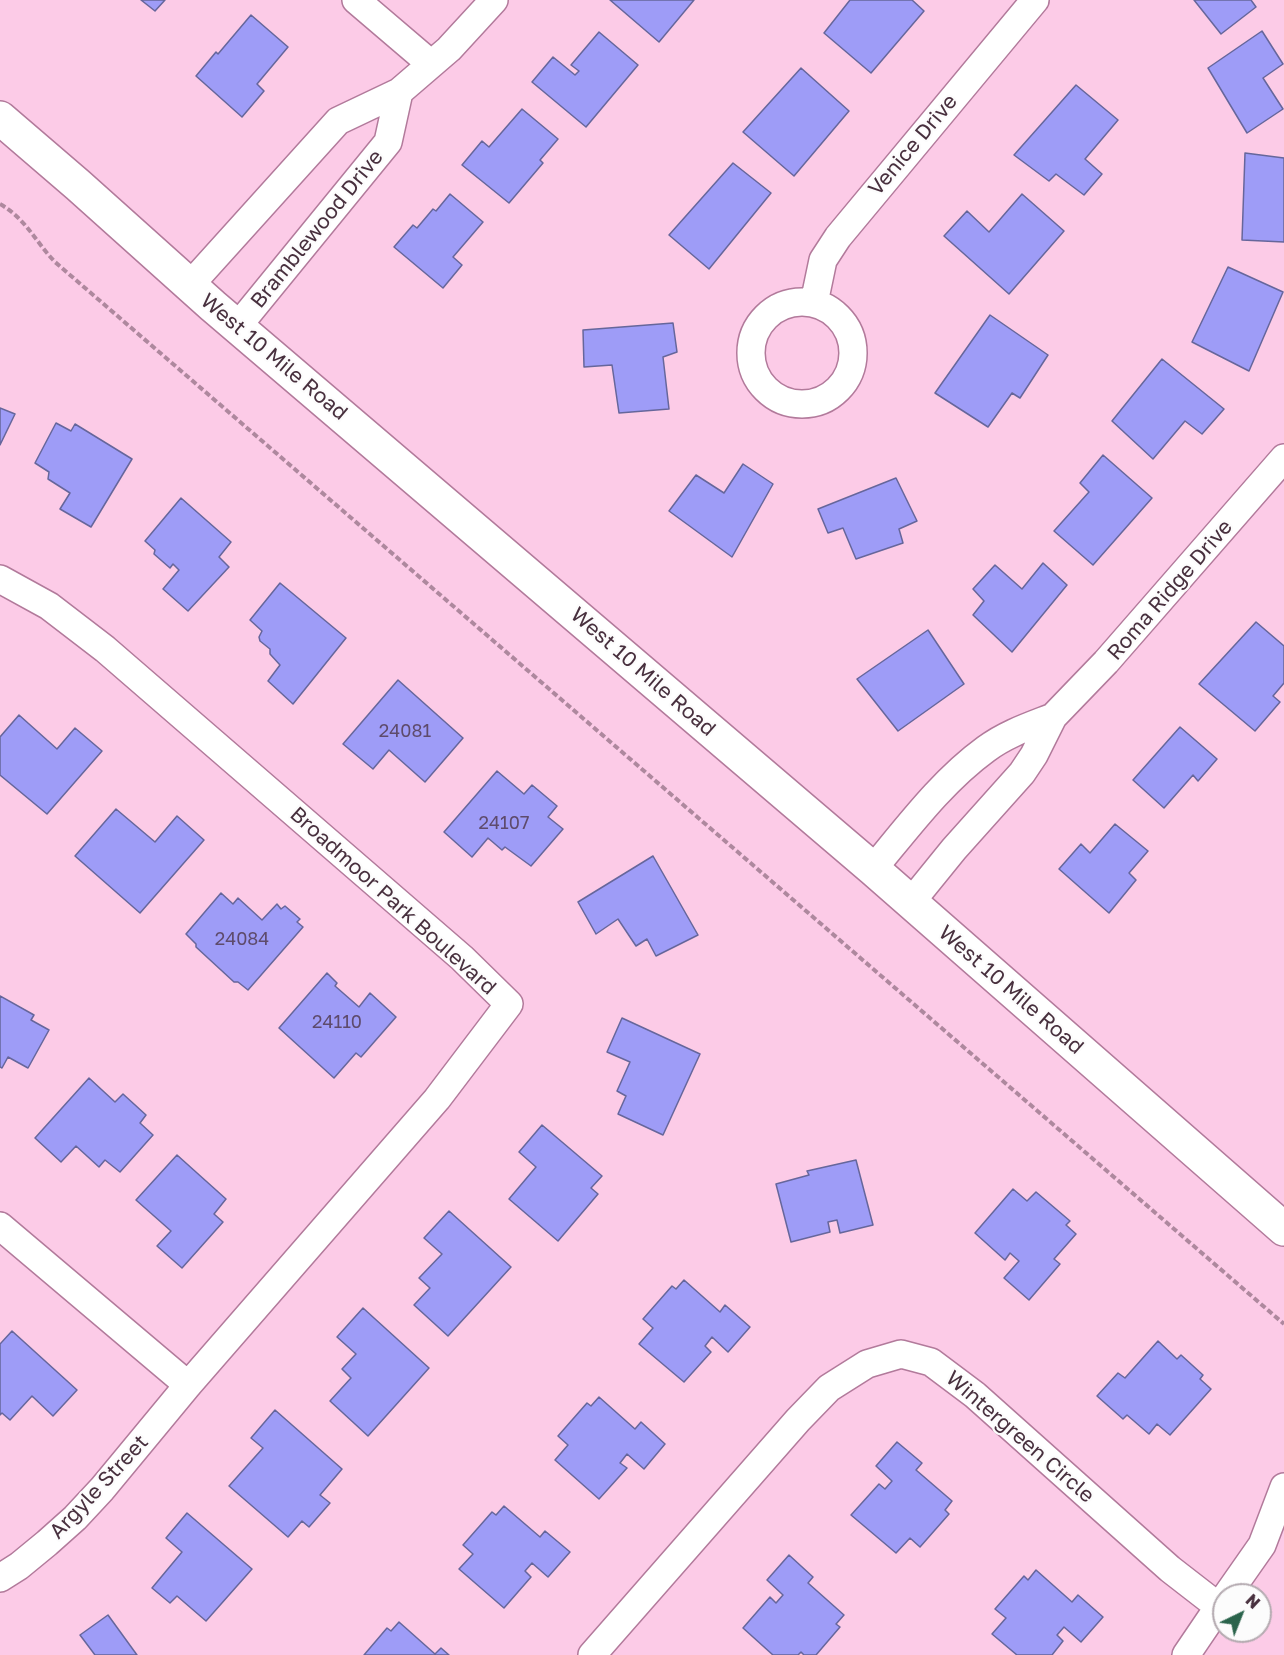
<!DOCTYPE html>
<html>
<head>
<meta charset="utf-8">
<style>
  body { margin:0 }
  #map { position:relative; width:1284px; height:1655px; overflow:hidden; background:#fccbe7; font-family:"Golos Text",sans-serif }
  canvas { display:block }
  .north { position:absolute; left:1212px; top:1583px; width:60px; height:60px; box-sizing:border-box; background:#fcfcfc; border:2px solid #b4aab0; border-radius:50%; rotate:43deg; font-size:16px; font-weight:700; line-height:24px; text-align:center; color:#48303e }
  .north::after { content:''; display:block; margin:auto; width:21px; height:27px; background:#2b644c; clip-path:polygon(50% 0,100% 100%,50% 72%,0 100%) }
</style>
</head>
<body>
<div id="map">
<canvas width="1284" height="1655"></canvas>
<div class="north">N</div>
</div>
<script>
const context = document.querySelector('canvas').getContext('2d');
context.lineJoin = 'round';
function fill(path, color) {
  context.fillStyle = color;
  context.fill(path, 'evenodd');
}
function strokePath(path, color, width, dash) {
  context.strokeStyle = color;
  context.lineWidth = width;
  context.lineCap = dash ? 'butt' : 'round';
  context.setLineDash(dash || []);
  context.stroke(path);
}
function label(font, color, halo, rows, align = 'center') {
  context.font = font + ' "Golos Text",sans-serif';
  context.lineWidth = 4.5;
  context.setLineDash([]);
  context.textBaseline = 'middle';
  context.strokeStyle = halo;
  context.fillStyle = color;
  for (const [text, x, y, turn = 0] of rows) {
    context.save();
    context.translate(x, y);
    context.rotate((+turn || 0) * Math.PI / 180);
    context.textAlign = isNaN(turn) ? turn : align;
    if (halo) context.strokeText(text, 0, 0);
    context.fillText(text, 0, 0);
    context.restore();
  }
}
const building = new Path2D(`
  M 141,0 L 165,0 L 155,11 Z
  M 610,0 L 694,0 L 659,42 Z
  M 850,0 L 912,0 L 924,11 L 871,73 L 824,33 Z
  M 1194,0 L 1251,0 L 1256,7 L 1221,34 Z
  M 251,15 L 288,47 L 257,84 L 264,91 L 242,117 L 196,76 L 216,52 L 218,54 Z
  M 1262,31 L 1283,64 L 1263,78 L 1283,109 L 1247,133 L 1208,68 Z
  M 599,32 L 638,65 L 586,127 L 532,82 L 553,57 L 575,75 L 579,71 L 571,65 Z
  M 801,68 L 849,111 L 794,176 L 743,132 Z
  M 1076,85 L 1118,120 L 1085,159 L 1102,174 L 1084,195 L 1056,174 L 1049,181 L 1014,155 Z
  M 522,109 L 558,139 L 540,160 L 543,163 L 509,203 L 462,165 L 482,141 L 489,147 Z
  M 1245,153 L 1284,158 L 1284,242 L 1242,240 Z
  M 733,163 L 771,193 L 709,269 L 669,235 Z
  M 450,194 L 483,222 L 453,257 L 462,265 L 443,288 L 394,247 L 413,225 L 417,228 L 433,209 L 436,211 Z
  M 1022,194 L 1064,231 L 1009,294 L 944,236 L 967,211 L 989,232 Z
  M 1228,267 L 1283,292 L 1249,371 L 1192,342 Z
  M 990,315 L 1048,355 L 1020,398 L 1012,393 L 988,427 L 935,393 Z
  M 673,323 L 677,352 L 663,357 L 669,409 L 619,413 L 612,365 L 584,367 L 583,330 Z
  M 1162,359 L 1224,409 L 1202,434 L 1185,421 L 1153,459 L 1112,421 Z
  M 0,408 L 15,414 L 0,445 Z
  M 56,423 L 71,431 L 75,424 L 132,459 L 91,527 L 60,509 L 70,493 L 48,479 L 49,472 L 35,463 Z
  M 1103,455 L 1152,498 L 1093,565 L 1054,531 L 1089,492 L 1080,483 Z
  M 743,464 L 773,484 L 732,557 L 669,511 L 696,475 L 724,493 Z
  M 896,478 L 917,521 L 899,529 L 903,543 L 856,559 L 843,528 L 828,533 L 818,509 Z
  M 181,498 L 231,542 L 219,557 L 229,567 L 188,611 L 163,589 L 179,570 L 173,564 L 170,568 L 154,554 L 155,550 L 145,541 Z
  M 1043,563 L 1067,585 L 1012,652 L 973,615 L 984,601 L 973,589 L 995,565 L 1022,589 Z
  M 280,583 L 346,638 L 293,704 L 268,681 L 280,665 L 270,654 L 270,649 L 260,641 L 259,637 L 262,631 L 250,620 Z
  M 1256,622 L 1284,646 L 1284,683 L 1273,696 L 1280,702 L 1255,731 L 1199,684 Z
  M 928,630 L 964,684 L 898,731 L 857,679 Z
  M 398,680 L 463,738 L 425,782 L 389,750 L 373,769 L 343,744 Z
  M 19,715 L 57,749 L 75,728 L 102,751 L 47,814 L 0,775 L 0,737 Z
  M 1180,727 L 1217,759 L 1198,781 L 1193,775 L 1164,808 L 1133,780 Z
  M 497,771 L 524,794 L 532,785 L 557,806 L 548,817 L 563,829 L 531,866 L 505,847 L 502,850 L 488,838 L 472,857 L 444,832 Z
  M 116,809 L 155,842 L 177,816 L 204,840 L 140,913 L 75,856 Z
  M 1115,824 L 1148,851 L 1129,873 L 1136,880 L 1109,913 L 1059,869 L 1081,844 L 1090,853 Z
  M 653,856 L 698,935 L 656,956 L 647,939 L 636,946 L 618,919 L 596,934 L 578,902 Z
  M 221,893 L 233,904 L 238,898 L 262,920 L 277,904 L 281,909 L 285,906 L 300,919 L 297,922 L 303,927 L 248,990 L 238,982 L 234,982 L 196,947 L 196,944 L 186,934 Z
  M 327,973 L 337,983 L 335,986 L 359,1007 L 370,993 L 396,1017 L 361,1057 L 356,1053 L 334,1078 L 279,1028 Z
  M 0,996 L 34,1015 L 31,1020 L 49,1030 L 28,1068 L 8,1057 L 2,1068 L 0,1067 Z
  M 622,1018 L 700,1054 L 663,1135 L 618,1114 L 626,1096 L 617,1091 L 630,1062 L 607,1052 Z
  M 89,1078 L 115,1102 L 123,1094 L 146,1115 L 140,1123 L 153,1135 L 120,1172 L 105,1160 L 99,1167 L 76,1146 L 61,1162 L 35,1138 Z
  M 542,1125 L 602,1176 L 591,1188 L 598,1194 L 558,1241 L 509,1199 L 536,1167 L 519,1152 Z
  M 177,1155 L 226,1199 L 214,1214 L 223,1222 L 182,1268 L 157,1246 L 171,1231 L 136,1200 Z
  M 856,1160 L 873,1225 L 840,1233 L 837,1220 L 828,1222 L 830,1232 L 791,1242 L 776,1184 L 809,1175 L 807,1171 Z
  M 1013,1189 L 1027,1201 L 1036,1192 L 1070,1221 L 1066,1225 L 1076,1234 L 1054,1259 L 1060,1264 L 1029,1300 L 1004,1278 L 1019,1261 L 1010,1253 L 1005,1260 L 975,1233 Z
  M 449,1211 L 511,1267 L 448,1336 L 414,1305 L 430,1288 L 419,1278 L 442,1254 L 424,1238 Z
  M 684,1280 L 720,1312 L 725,1305 L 750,1327 L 728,1352 L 712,1337 L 705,1346 L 711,1352 L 684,1382 L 639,1344 L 653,1328 L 643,1319 L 672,1286 L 676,1289 Z
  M 363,1308 L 429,1368 L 368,1436 L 330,1401 L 351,1378 L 342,1369 L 356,1354 L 337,1337 Z
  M 12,1331 L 77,1390 L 53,1416 L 32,1396 L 10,1420 L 2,1413 L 0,1415 L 0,1344 Z
  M 1158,1341 L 1177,1359 L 1181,1355 L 1203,1375 L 1200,1379 L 1211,1389 L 1170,1435 L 1157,1424 L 1149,1434 L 1127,1415 L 1123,1419 L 1097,1396 L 1118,1373 L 1125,1378 Z
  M 599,1397 L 635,1429 L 641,1422 L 665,1444 L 644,1469 L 627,1454 L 620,1463 L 627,1468 L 599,1499 L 555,1460 L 568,1445 L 558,1436 L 587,1403 L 591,1406 Z
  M 275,1410 L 342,1469 L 320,1495 L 330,1503 L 309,1527 L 302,1521 L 288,1537 L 229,1486 L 263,1448 L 251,1438 Z
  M 897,1442 L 922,1463 L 916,1470 L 952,1501 L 945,1510 L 949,1514 L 920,1547 L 910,1538 L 896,1553 L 851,1515 L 879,1484 L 885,1489 L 892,1481 L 876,1466 Z
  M 504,1506 L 540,1537 L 545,1531 L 570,1552 L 548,1577 L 532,1563 L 525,1571 L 531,1577 L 504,1608 L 459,1569 L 473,1554 L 463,1545 L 492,1512 L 496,1515 Z
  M 187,1513 L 252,1569 L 206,1621 L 177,1596 L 170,1603 L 152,1588 L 182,1552 L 166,1538 Z
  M 789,1555 L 813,1577 L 808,1583 L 844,1615 L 836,1624 L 840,1627 L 816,1655 L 804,1655 L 801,1652 L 798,1655 L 773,1655 L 743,1628 L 770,1597 L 776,1603 L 783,1595 L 767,1580 Z
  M 1036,1570 L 1072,1602 L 1078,1595 L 1103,1617 L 1081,1642 L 1064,1627 L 1057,1635 L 1063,1641 L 1052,1655 L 1017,1655 L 992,1634 L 1006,1618 L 995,1609 L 1024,1576 L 1028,1580 Z
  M 108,1615 L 137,1655 L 95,1655 L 80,1635 Z
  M 399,1622 L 435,1654 L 441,1648 L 449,1655 L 364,1655 L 387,1628 L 391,1631 Z`);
fill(building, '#9e9cf7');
strokePath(building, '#66669b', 1.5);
const minor = new Path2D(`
  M 356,0 L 431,64
  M 190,285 L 338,121 L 399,92 L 449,49 L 494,0
  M751 353a51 51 0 1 1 102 0a51 51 0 1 1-102 0Z
  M 814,303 L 823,260 L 838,237 L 1035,0
  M 237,327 L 388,142 L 399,92
  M 0,579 L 49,606 L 105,649 L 462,958 L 509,1004 L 437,1099 L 188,1385 L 102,1489 L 75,1518 L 47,1543 L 19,1566 L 0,1578
  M 873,869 C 908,827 942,781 986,749 C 1006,734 1030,726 1053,717
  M 911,902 L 954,849 L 1022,773 L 1034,755 L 1053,717 L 1106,662 L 1284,458
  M 0,1226 L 188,1385
  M 1227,1595 L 1262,1545 L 1284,1487
  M 592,1655 L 798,1420 L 829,1388 L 867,1364 L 901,1354 L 931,1362 L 975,1395 L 1170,1569 L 1219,1607
  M 1186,1655 L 1224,1599`);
const secondary = new Path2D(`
  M 0,118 L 78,185 L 213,306 L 873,869 L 1284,1229`);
strokePath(minor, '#b27a9b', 30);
strokePath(secondary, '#b27a9b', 36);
strokePath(new Path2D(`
  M 0,204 C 26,219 35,241 55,262 L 1284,1324`), '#ae889e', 4, [6, 3]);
strokePath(minor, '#fff', 27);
strokePath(secondary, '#fff', 33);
label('18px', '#5e4b6c', null, [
  ["24081",405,731],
  ["24107",504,823],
  ["24084",242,939],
  ["24110",337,1022]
]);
label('21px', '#48303e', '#fcfcfc', [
  ["Venice Drive",913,145,-50],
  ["Bramblewood Drive",317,229,-51],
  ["West 10 Mile Road",274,357,40],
  ["Roma Ridge Drive",1170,590,-49],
  ["West 10 Mile Road",643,672,41],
  ["Broadmoor Park Boulevard",393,901,42],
  ["West 10 Mile Road",1011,990,41],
  ["Wintergreen Circle",1020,1437,41],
  ["Argyle Street",99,1487,-47]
]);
</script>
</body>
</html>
